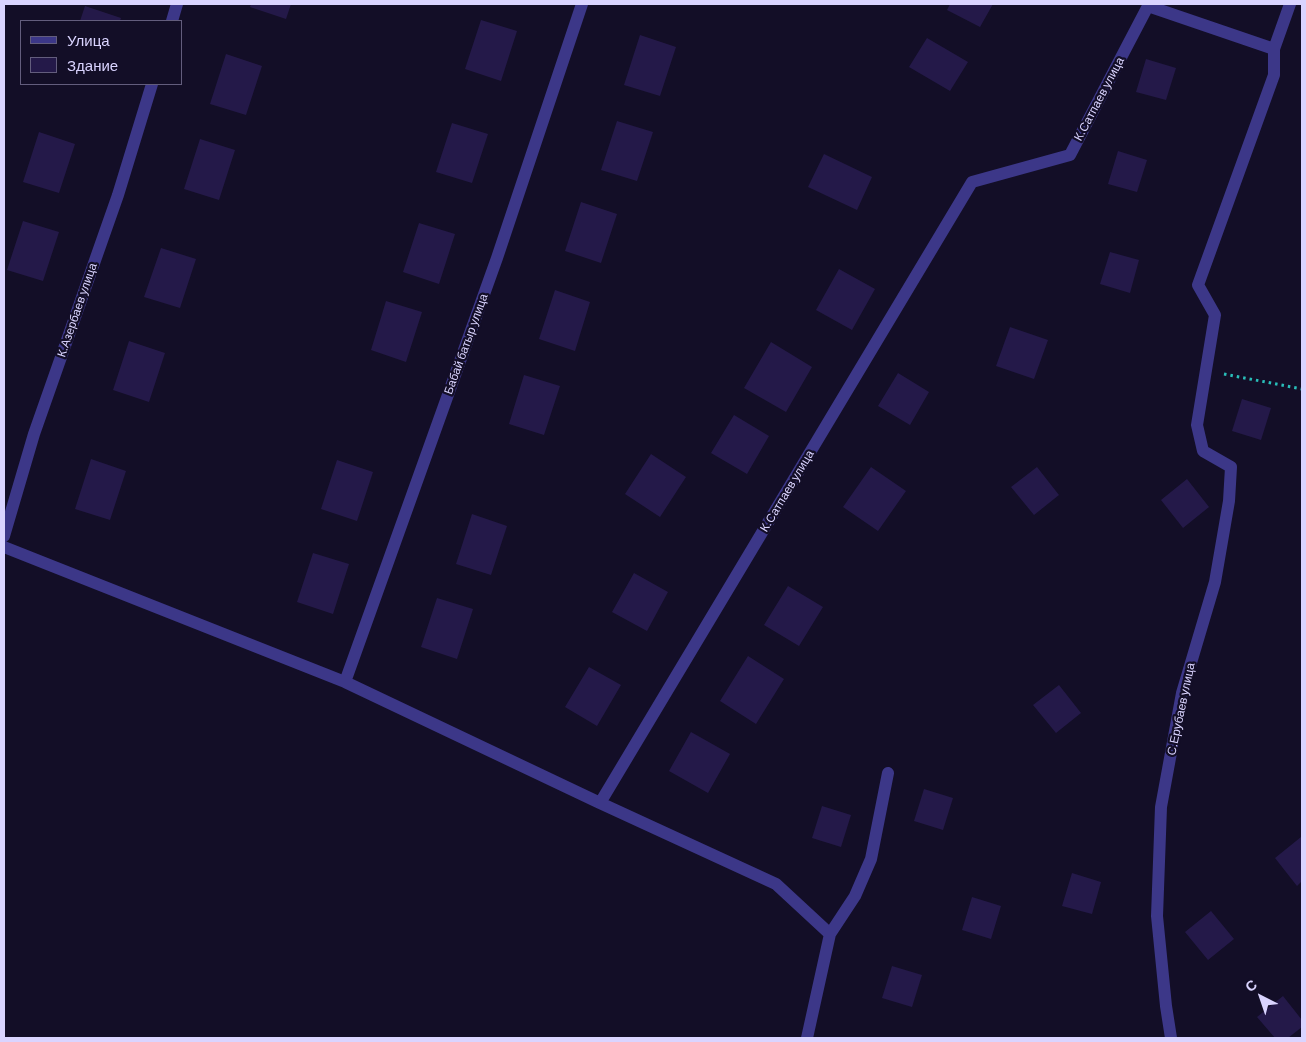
<!DOCTYPE html>
<html>
<head>
<meta charset="utf-8">
<style>
  body { margin:0 }
  #map { position:relative; width:1306px; height:1042px; overflow:hidden; background:#130e27; font-family:Barlow,sans-serif }
  canvas { display:block }
  .frame { position:absolute; inset:0; border:5px solid #dad4ff; pointer-events:none }
  .legend { position:absolute; left:20px; top:20px; width:162px; height:65px; box-sizing:border-box; background:#130e27; border:1px solid #635d7d; margin:0; padding:6px 9px; list-style:none; font-size:15px; color:#dad4ff }
  .legend li { display:flex; align-items:center; gap:10px; height:25px }
  .legend b { width:25px; border:1px solid #635d7d }
  .north { position:absolute; left:1236px; top:972px; width:50px; height:50px; -webkit-text-stroke:4px #130e27; paint-order:stroke; rotate:319deg; font-size:14px; font-weight:700; line-height:20px; text-align:center; color:#dad4ff }
  .north::after { content:''; display:block; margin:auto; width:18px; height:22px; background:#dad4ff; clip-path:polygon(50% 0,100% 100%,50% 72%,0 100%) }
</style>
</head>
<body>
<div id="map">
<canvas width="1306" height="1042"></canvas>
<div class="frame"></div>
<ul class="legend">
<li><b style="height:6px;background:#3c3788"></b>Улица</li>
<li><b style="height:14px;background:#241949"></b>Здание</li>
</ul>
<div class="north">С</div>
</div>
<script>
const context = document.querySelector('canvas').getContext('2d');
context.lineJoin = 'round';
function fill(path, color) {
  context.fillStyle = color;
  context.fill(path, 'evenodd');
}
function strokePath(path, color, width, dash) {
  context.strokeStyle = color;
  context.lineWidth = width;
  context.lineCap = dash ? 'butt' : 'round';
  context.setLineDash(dash || []);
  context.stroke(path);
}
function label(font, color, halo, rows, align = 'center') {
  context.font = font + ' Barlow,sans-serif';
  context.lineWidth = 4.5;
  context.setLineDash([]);
  context.textBaseline = 'middle';
  context.strokeStyle = halo;
  context.fillStyle = color;
  for (const [text, x, y, turn = 0] of rows) {
    context.save();
    context.translate(x, y);
    context.rotate((+turn || 0) * Math.PI / 180);
    context.textAlign = isNaN(turn) ? turn : align;
    if (halo) context.strokeText(text, 0, 0);
    context.fillText(text, 0, 0);
    context.restore();
  }
}
fill(new Path2D(`
  M 251,4 L 291,4 L 286,19 L 250,7 Z
  M 950,4 L 993,4 L 980,27 L 947,10 Z
  M 85,6 L 121,18 L 120,21 L 80,21 Z
  M 481,20 L 517,31 L 501,81 L 465,69 Z
  M 640,35 L 676,47 L 660,96 L 624,85 Z
  M 927,38 L 968,62 L 950,91 L 909,67 Z
  M 226,54 L 262,66 L 246,115 L 210,104 Z
  M 1146,59 L 1176,68 L 1166,100 L 1136,92 Z
  M 617,121 L 653,132 L 637,181 L 601,170 Z
  M 452,123 L 488,134 L 472,183 L 436,172 Z
  M 39,132 L 75,144 L 59,193 L 23,182 Z
  M 200,139 L 235,150 L 219,200 L 184,189 Z
  M 1118,151 L 1147,160 L 1137,192 L 1108,184 Z
  M 824,154 L 872,177 L 857,210 L 808,187 Z
  M 581,202 L 617,214 L 601,263 L 565,251 Z
  M 23,221 L 59,232 L 43,281 L 7,270 Z
  M 419,223 L 455,234 L 439,284 L 403,272 Z
  M 161,248 L 196,259 L 180,308 L 144,297 Z
  M 1110,252 L 1139,260 L 1130,293 L 1100,284 Z
  M 839,269 L 875,289 L 852,330 L 816,310 Z
  M 555,290 L 590,302 L 575,351 L 539,339 Z
  M 386,301 L 422,312 L 406,362 L 371,350 Z
  M 1010,327 L 1048,340 L 1034,379 L 996,366 Z
  M 129,341 L 165,353 L 149,402 L 113,390 Z
  M 771,342 L 812,367 L 786,412 L 744,388 Z
  M 898,373 L 929,392 L 910,425 L 878,406 Z
  M 524,375 L 560,386 L 544,435 L 509,424 Z
  M 1242,399 L 1271,408 L 1261,440 L 1232,431 Z
  M 734,415 L 769,436 L 747,474 L 711,453 Z
  M 651,454 L 686,477 L 660,517 L 625,494 Z
  M 91,459 L 126,471 L 110,520 L 75,509 Z
  M 337,460 L 373,472 L 357,521 L 321,509 Z
  M 871,467 L 906,491 L 878,531 L 843,507 Z
  M 1037,467 L 1059,495 L 1034,515 L 1011,487 Z
  M 1187,479 L 1209,507 L 1183,528 L 1161,500 Z
  M 472,514 L 507,526 L 491,575 L 456,564 Z
  M 313,553 L 349,564 L 333,614 L 297,602 Z
  M 634,573 L 668,592 L 647,631 L 612,612 Z
  M 788,586 L 823,607 L 799,646 L 764,625 Z
  M 437,598 L 473,609 L 457,659 L 421,647 Z
  M 748,656 L 784,679 L 756,724 L 720,701 Z
  M 589,667 L 621,685 L 597,726 L 565,707 Z
  M 1059,685 L 1081,713 L 1056,733 L 1033,705 Z
  M 691,732 L 730,754 L 708,793 L 669,771 Z
  M 924,789 L 953,798 L 943,830 L 914,821 Z
  M 822,806 L 851,815 L 841,847 L 812,838 Z
  M 1301,837 L 1302,839 L 1302,881 L 1297,886 L 1275,858 Z
  M 1072,873 L 1101,882 L 1092,914 L 1062,906 Z
  M 972,897 L 1001,906 L 991,939 L 962,930 Z
  M 1211,911 L 1234,939 L 1208,960 L 1185,932 Z
  M 892,966 L 922,975 L 912,1007 L 882,998 Z
  M 1283,996 L 1302,1020 L 1302,1027 L 1288,1038 L 1275,1038 L 1257,1017 Z`), '#241949');
strokePath(new Path2D(`
  M 1224,374 L 1302,389`), '#29beb9', 3, [2.5, 4]);
strokePath(new Path2D(`
  M 172,21 L 177,4
  M 4,536 L 34,434 L 118,195 L 152,84
  M 4,547 L 345,682 L 600,803
  M 345,682 L 497,258 L 582,4
  M 830,934 L 855,896 L 871,859 L 888,773
  M 807,1038 L 830,934 L 776,884 L 600,803 L 972,182 L 1070,155 L 1148,6 L 1274,49 L 1290,4
  M 1171,1038 L 1166,1006 L 1157,916 L 1161,807 L 1182,693 L 1215,582 L 1229,501 L 1231,467 L 1203,451 L 1197,425 L 1215,315 L 1198,285 L 1274,75 L 1274,49`), '#3c3788', 12);
label('12px', '#dad4ff', '#130e27', [
  ["К.Сатпаев улица",1099,99,-62],
  ["К.Азербаев улица",77,310,-71],
  ["Бабай батыр улица",466,344,-70],
  ["К.Сатпаев улица",787,491,-59],
  ["С.Ерубаев улица",1181,709,-78]
]);
</script>
</body>
</html>
